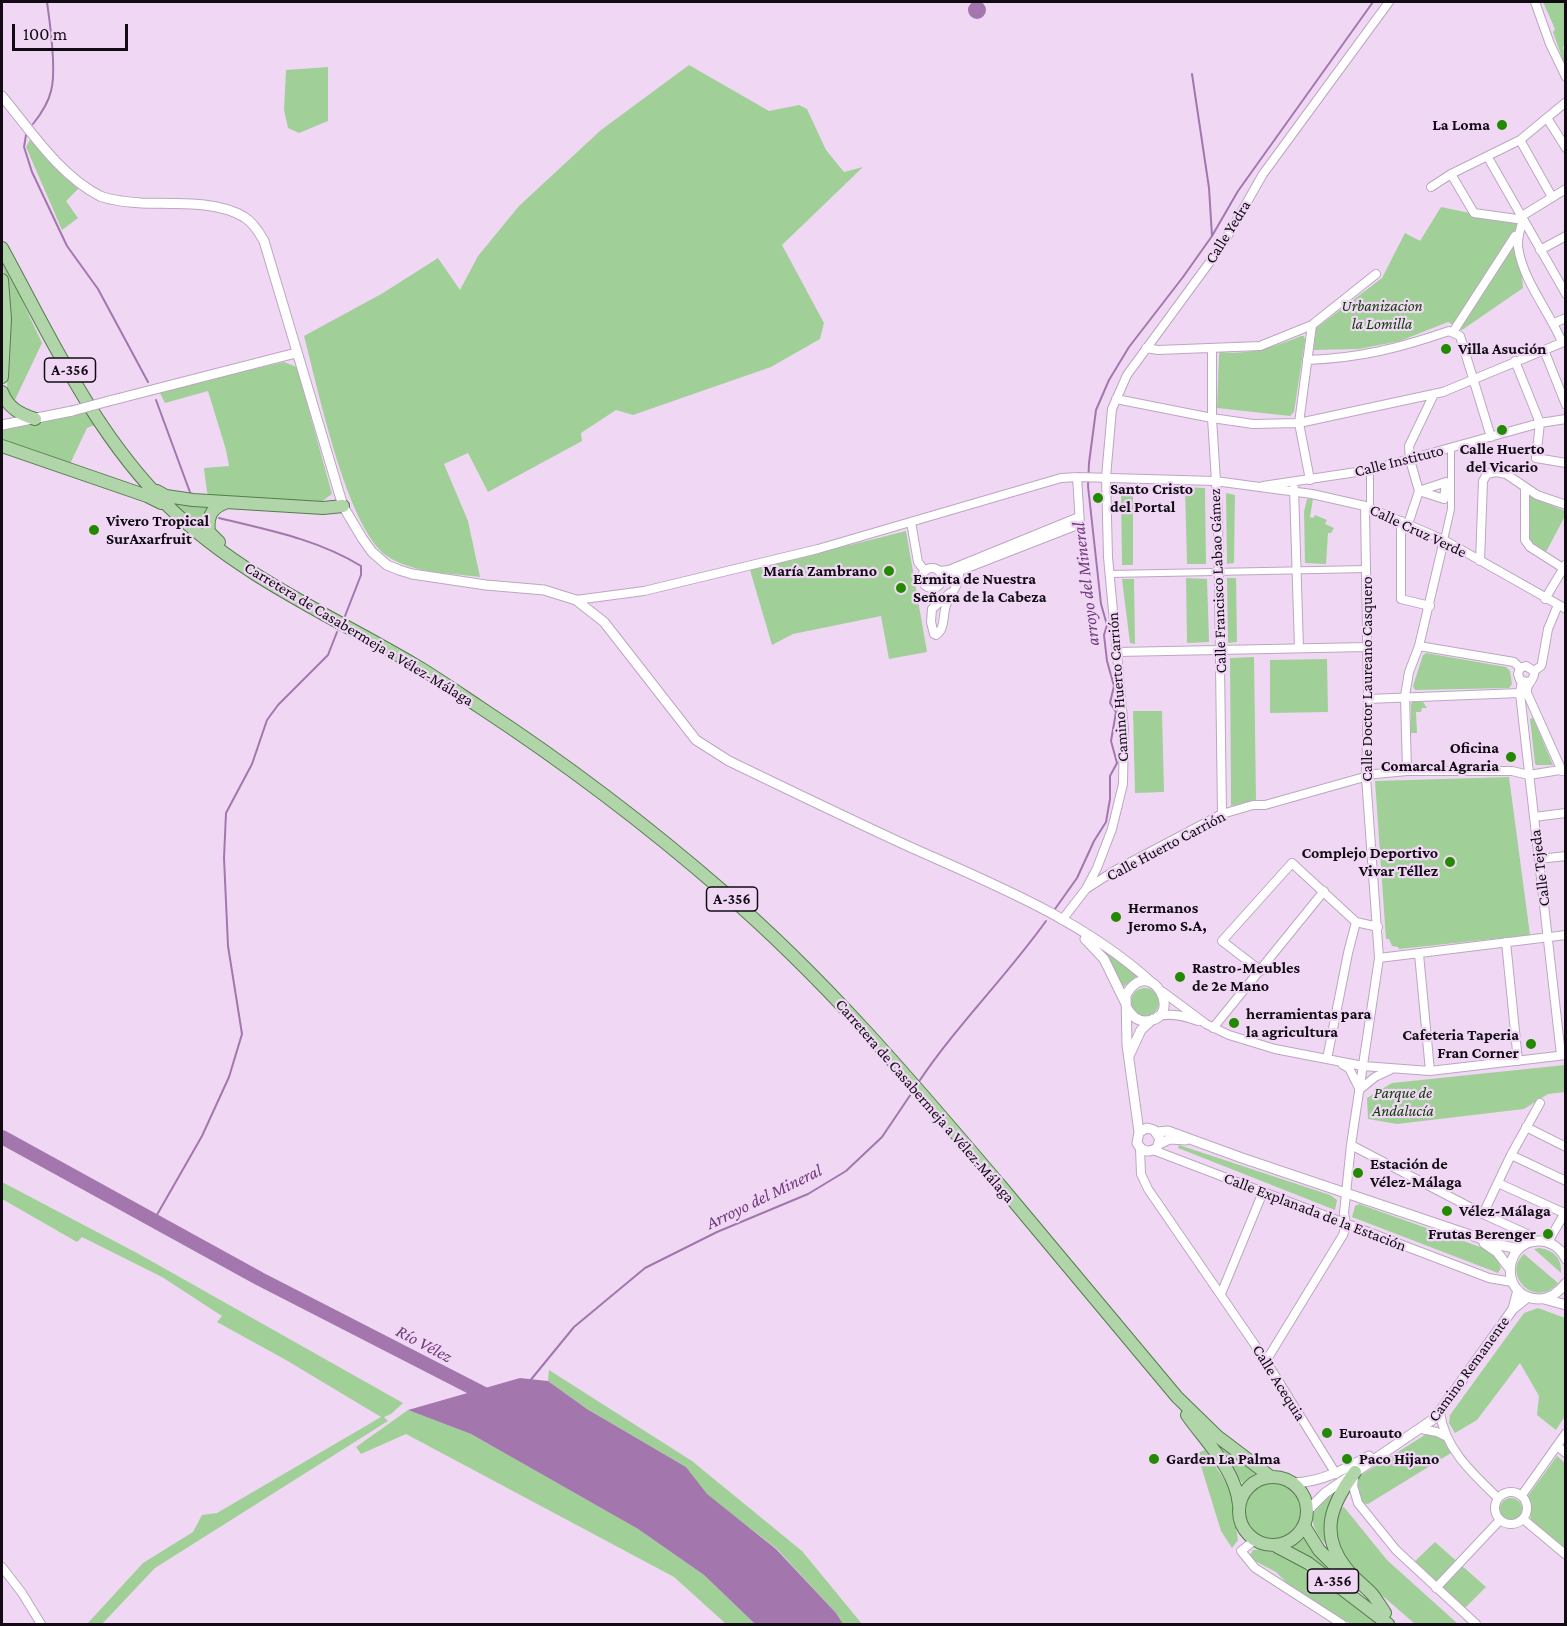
<!DOCTYPE html>
<html>
<head>
<meta charset="utf-8">
<style>
  body { margin:0 }
  #map { position:relative; width:1567px; height:1626px; overflow:hidden; background:#f0d8f5; font-family:"Crimson Pro",serif }
  canvas { display:block }
  .frame { position:absolute; inset:0; border:3px solid #120b14; pointer-events:none }
  .scale { position:absolute; left:12px; top:24px; width:116px; height:27px; box-sizing:border-box; border:3px solid #120b14; border-top:0; padding-left:8px; font-size:18px; line-height:21px; white-space:nowrap; color:#120b14; -webkit-text-stroke:4px #f0d8f5; paint-order:stroke }
</style>
</head>
<body>
<div id="map">
<canvas width="1567" height="1626"></canvas>
<div class="frame"></div>
<div class="scale">100 m</div>
</div>
<script>
const context = document.querySelector('canvas').getContext('2d');
context.lineJoin = 'round';
function fill(path, color) {
  context.fillStyle = color;
  context.fill(path, 'evenodd');
}
function strokePath(path, color, width, dash) {
  context.strokeStyle = color;
  context.lineWidth = width;
  context.lineCap = dash ? 'butt' : 'round';
  context.setLineDash(dash || []);
  context.stroke(path);
}
function label(font, color, halo, rows, align = 'center') {
  context.font = font + ' "Crimson Pro",serif';
  context.lineWidth = 4.5;
  context.setLineDash([]);
  context.textBaseline = 'middle';
  context.strokeStyle = halo;
  context.fillStyle = color;
  for (const [text, x, y, turn = 0] of rows) {
    context.save();
    context.translate(x, y);
    context.rotate((+turn || 0) * Math.PI / 180);
    context.textAlign = isNaN(turn) ? turn : align;
    if (halo) context.strokeText(text, 0, 0);
    context.fillText(text, 0, 0);
    context.restore();
  }
}
fill(new Path2D(`
  M 1543,2 L 1565,2 L 1565,44 L 1563,47 L 1565,56 L 1565,66 L 1553,32 L 1555,29 Z
  M 689,65 L 769,111 L 799,105 L 807,109 L 826,150 L 844,172 L 863,167 L 782,245 L 824,323 L 820,339 L 771,367 L 633,415 L 616,410 L 581,433 L 582,441 L 488,492 L 468,453 L 444,464 L 468,521 L 480,577 C 450,573 414,574 387,556 C 347,529 317,385 304,336 L 383,293 L 438,258 L 460,290 L 478,256 L 519,206 L 601,130 Z
  M 328,67 L 328,121 L 299,133 L 288,128 L 284,110 L 286,70 Z
  M 32,136 L 79,188 L 66,201 L 78,218 L 62,230 L 26,147 Z
  M 1441,207 L 1518,223 L 1523,288 L 1462,330 L 1448,322 L 1400,341 L 1359,349 L 1314,350 L 1315,329 L 1382,278 L 1405,233 L 1420,241 Z
  M 2,258 L 42,343 L 13,404 L 7,391 L 9,315 Z
  M 1301,336 L 1304,336 L 1305,340 L 1294,412 L 1290,416 L 1217,408 L 1219,355 L 1220,352 C 1250,355 1274,347 1301,336 Z
  M 284,362 L 297,367 L 332,494 L 321,502 L 211,498 L 207,492 L 204,468 L 229,466 L 226,450 L 208,391 L 165,403 L 159,391 Z
  M 88,410 L 97,424 L 87,428 L 70,464 L 2,442 L 2,428 L 15,427 Z
  M 1121,485 L 1133,485 L 1133,565 L 1122,565 Z
  M 1185,487 L 1205,488 L 1206,564 L 1187,564 Z
  M 1226,493 L 1235,495 L 1234,563 L 1227,564 Z
  M 1529,496 L 1565,511 L 1565,516 L 1546,552 L 1534,546 L 1528,536 Z
  M 168,499 L 212,504 L 204,530 Z
  M 1307,499 L 1313,499 L 1310,517 L 1313,518 L 1315,515 L 1327,520 L 1325,524 L 1334,528 L 1331,533 L 1328,533 L 1326,564 L 1305,563 L 1304,512 Z
  M 906,531 L 927,652 L 889,659 L 881,616 L 793,634 L 772,645 L 750,570 Z
  M 1186,578 L 1207,579 L 1209,642 L 1187,643 Z
  M 1227,578 L 1236,578 L 1237,642 L 1228,643 Z
  M 1122,579 L 1134,579 L 1135,644 L 1130,643 Z
  M 1426,653 L 1506,667 L 1510,671 L 1512,684 L 1509,688 L 1415,690 L 1413,686 L 1423,655 Z
  M 1254,657 L 1256,800 L 1231,806 L 1230,658 Z
  M 1327,659 L 1328,712 L 1270,713 L 1270,660 Z
  M 1412,702 L 1423,702 L 1427,708 L 1422,708 L 1421,712 L 1416,712 L 1417,733 L 1411,733 L 1411,705 Z
  M 1133,711 L 1162,711 L 1164,792 L 1135,793 Z
  M 1533,718 L 1553,765 L 1536,765 L 1535,763 L 1530,719 Z
  M 1509,777 L 1530,935 L 1399,949 L 1398,947 L 1392,946 L 1389,939 L 1386,939 L 1375,781 Z
  M 1106,952 L 1136,975 L 1137,976 L 1123,987 Z
  M1131 1002a14 14 0 1 1 28 0a14 14 0 1 1-28 0Z
  M 1565,1065 L 1565,1092 L 1548,1094 L 1524,1109 L 1397,1124 L 1368,1119 L 1367,1098 L 1392,1083 Z
  M 1179,1145 L 1330,1195 L 1337,1200 L 1335,1210 L 1178,1148 Z
  M 2,1182 L 137,1253 L 403,1403 L 391,1414 L 384,1417 L 388,1421 L 155,1568 L 102,1624 L 87,1624 L 143,1563 L 193,1532 L 202,1515 L 217,1513 L 381,1417 L 286,1360 L 217,1322 L 222,1316 L 162,1277 L 82,1237 L 77,1242 L 2,1199 Z
  M 1359,1204 L 1483,1248 L 1497,1258 L 1501,1268 L 1498,1273 L 1352,1217 L 1355,1206 Z
  M 1539,1248 C 1554,1250 1562,1258 1561,1273 L 1534,1249 Z
  M 1524,1254 L 1558,1283 C 1535,1310 1501,1274 1524,1254 Z
  M 1538,1308 L 1565,1318 L 1565,1416 L 1556,1430 L 1537,1415 L 1539,1396 L 1520,1363 L 1477,1420 L 1455,1433 L 1449,1423 L 1450,1415 L 1524,1313 Z
  M 549,1370 L 692,1461 L 802,1551 L 862,1624 L 843,1624 L 836,1613 L 777,1549 L 706,1494 L 686,1467 L 587,1409 L 548,1381 Z
  M 408,1410 L 471,1434 L 638,1529 L 704,1575 L 755,1624 L 726,1624 L 674,1577 L 406,1434 L 361,1454 L 356,1447 Z
  M 1428,1433 L 1441,1436 L 1451,1453 L 1368,1504 L 1362,1503 L 1355,1488 L 1358,1477 Z
  M 1209,1435 L 1255,1471 L 1256,1473 L 1242,1483 Z
  M 1205,1450 L 1230,1489 L 1238,1540 L 1232,1548 L 1221,1531 L 1197,1453 Z
  M 1557,1456 L 1565,1463 L 1565,1550 L 1531,1520 L 1528,1496 Z
  M1245 1511a28 28 0 1 1 56 0a28 28 0 1 1-56 0Z
  M 1338,1489 C 1324,1508 1324,1525 1328,1547 C 1303,1520 1311,1508 1338,1489 Z
  M1500 1509a11 11 0 1 1 22 0a11 11 0 1 1-22 0Z
  M 1344,1507 L 1387,1560 L 1458,1624 L 1415,1624 L 1347,1565 L 1336,1548 L 1336,1510 Z
  M 1305,1538 L 1308,1545 L 1333,1573 L 1292,1547 Z
  M 1435,1542 L 1486,1587 L 1463,1610 L 1413,1563 Z
  M 1261,1549 L 1295,1559 L 1380,1624 L 1351,1624 L 1290,1586 L 1276,1572 L 1253,1560 L 1250,1555 L 1253,1550 Z`), '#a0d097');
fill(new Path2D(`
  M968 10a9 9 0 1 1 18 0a9 9 0 1 1-18 0Z
  M 520,1378 L 548,1381 L 587,1409 L 686,1467 L 707,1494 L 776,1549 L 836,1613 L 843,1624 L 755,1624 L 704,1575 L 638,1529 L 471,1434 L 408,1410 Z`), '#a377ad');
strokePath(new Path2D(`
  M 1192,74 L 1209,188 L 1212,236
  M 33,124 C 41,114 48,104 51,91 C 57,71 50,23 47,2
  M 26,135 L 24,147 L 32,172 L 67,246 L 98,289 L 148,382
  M 156,400 L 191,495
  M 219,518 C 268,530 317,539 361,566 L 361,575 L 345,616
  M 1055,909 L 1077,878 L 1094,841 L 1106,822 L 1110,799 L 1110,776 L 1117,763 L 1111,741 L 1116,712 L 1110,703 L 1114,686 L 1107,661 L 1104,635 L 1107,625 L 1101,604 L 1088,486 L 1089,463 L 1096,410 L 1109,380 L 1129,347 L 1183,277 L 1212,236 L 1238,191 L 1373,2
  M 918,1083 C 956,1026 1006,977 1046,921
  M 154,1220 L 202,1136 L 229,1077 L 242,1034 L 228,946 L 224,858 L 226,813 L 252,764 L 267,720 L 278,705 L 328,655 L 337,632
  M 529,1382 L 574,1327 L 645,1268 L 717,1232 L 808,1194 L 846,1171 L 882,1137 L 913,1091`), '#a377ad', 2);
strokePath(new Path2D(`
  M 2,1137 L 260,1279 L 492,1398`), '#a377ad', 14);
const pedestrian = new Path2D(`
  M 1370,507 L 1370,470
  M 1444,540 L 1451,509 L 1451,448
  M 1110,574 L 1367,569`);
const minor = new Path2D(`
  M 1535,2 L 1550,44 L 1566,77
  M 1547,118 L 1566,148
  M 1520,140 L 1552,197
  M 1490,161 L 1566,294
  M 1451,174 L 1474,213 L 1517,219 L 1566,189
  M 1431,187 L 1451,174 L 1520,140 L 1566,102
  M 1523,219 C 1521,228 1517,237 1518,247 C 1523,281 1549,311 1562,342
  M 1540,250 L 1566,236
  M 1554,323 L 1566,318
  M 1453,332 L 1515,236
  M 1146,348 L 1158,350 L 1260,346 L 1312,325 L 1376,274
  M 1212,348 L 1212,418 L 1218,513 L 1222,814
  M 1544,350 L 1566,405
  M 1307,360 C 1361,358 1399,348 1449,331 L 1460,336 L 1491,437
  M 1515,361 L 1540,423 L 1536,458 L 1566,463
  M 1116,399 L 1212,418 L 1253,424 L 1299,423 L 1443,392 L 1566,341
  M 1310,480 L 1299,423 L 1312,325
  M 1446,482 L 1444,499 L 1419,491 Z
  M 1263,486 L 1370,470 L 1540,423 L 1566,419
  M 1294,488 L 1299,648
  M 1525,488 L 1525,540 L 1530,547 L 1563,568
  M 1401,521 L 1401,599 L 1430,606
  M 911,522 L 918,562 L 925,571
  M 1408,524 L 1419,491 L 1410,460 L 1409,446 L 1434,394
  M 1480,561 L 1483,481 L 1487,474 L 1496,472 L 1506,474 L 1537,495 L 1566,505
  M922 578a10 10 0 1 1 20 0a10 10 0 1 1-20 0Z
  M 939,571 L 949,570 L 1079,517
  M 941,581 L 949,575 L 1080,524 L 1077,477
  M 950,593 L 932,609 L 931,622 L 934,634 L 936,635 C 946,629 942,613 947,603 C 951,592 960,585 959,572
  M 1545,599 L 1566,564
  M 576,600 L 644,591 L 818,549 L 1061,478 L 1077,477 L 1215,481 L 1312,494 L 1365,506 L 1444,540 L 1566,609
  M 1419,646 L 1514,662 L 1520,668
  M 1117,652 L 1368,647
  M 1534,671 L 1541,666 L 1542,663 L 1548,629 L 1558,605
  M 1522,681 L 1520,693 L 1561,1055
  M 1531,681 L 1526,682 L 1520,680 L 1518,674 L 1520,668 L 1526,666 L 1534,671 C 1536,680 1525,683 1527,693 L 1562,771
  M 1368,699 L 1520,693
  M 1407,771 L 1405,696 L 1409,672 L 1419,646 L 1444,540
  M 1534,817 L 1566,813
  M 1539,859 L 1566,856
  M 1086,889 L 1097,868 L 1112,829 L 1123,784 L 1124,730 L 1108,557 L 1106,477 L 1112,409 L 1127,375 L 1223,244 L 1263,174 L 1389,2
  M 1062,920 L 1086,889 L 1114,871 L 1222,814 L 1253,805 L 1265,805 L 1375,774 L 1407,771 L 1512,771 L 1529,775 L 1566,769
  M 1506,942 L 1518,1061
  M 1419,954 L 1430,1071
  M 1379,958 L 1566,935
  M 1261,971 L 1222,941 L 1292,863 L 1356,922
  M 1163,992 L 1206,1024 L 1229,1035 L 1275,1049 L 1363,1066 L 1430,1071 L 1566,1055
  M 1158,1016 C 1173,1013 1185,1016 1198,1021
  M 1213,1028 L 1324,891
  M 1327,1059 L 1348,953 L 1356,922 L 1378,927
  M 1343,1065 L 1349,1068 L 1358,1086
  M 1359,1090 L 1375,1077 L 1390,1070
  M 1526,1127 L 1566,1147
  M 1351,1145 L 1483,1214 L 1527,1234 L 1535,1241
  M 1140,1148 L 1141,1174 L 1148,1189 L 1266,1361 L 1336,1474
  M 1153,1150 L 1489,1278 L 1512,1282
  M 1511,1155 L 1566,1181
  M 1498,1183 L 1564,1213
  M 1483,1214 L 1511,1155 L 1540,1103
  M 1548,1242 L 1566,1211
  M 1221,1294 L 1263,1192
  M 1266,1361 L 1343,1235 L 1346,1225 L 1344,1213 L 1351,1145 L 1379,958 L 1366,777 L 1368,699 L 1365,506
  M 1440,1412 C 1444,1448 1473,1474 1498,1498
  M 1421,1429 L 1437,1432 L 1445,1436
  M 1557,1446 L 1566,1453
  M 1354,1478 L 1353,1486 L 1358,1503 L 1396,1550 L 1476,1624
  M1495 1508a16 16 0 1 1 32 0a16 16 0 1 1-32 0Z
  M 1522,1495 L 1566,1433
  M 1523,1519 L 1566,1555
  M 1255,1540 L 1241,1551 L 1255,1568 L 1342,1624
  M 2,1567 L 22,1593 L 41,1624
  M 1436,1588 L 1500,1520`);
const tertiary = new Path2D(`
  M 2,96 C 31,131 59,175 100,196 C 112,201 128,202 141,203 C 171,204 217,200 244,217 C 253,222 259,232 264,241 L 343,506 L 362,538 L 372,552 L 387,565 L 399,570 L 412,574 L 486,585 L 544,590 L 576,600 L 604,622 L 696,740 L 729,761 C 789,790 849,819 910,847 C 993,884 1083,920 1151,982
  M 109,401 L 296,353
  M 2,425 L 72,411
  M 1085,939 L 1104,959 L 1125,1002
  M 1127,1008 C 1131,1015 1136,1021 1145,1021 C 1187,1020 1150,952 1126,995 L 1127,1045 L 1139,1132 L 1137,1143 C 1142,1152 1149,1153 1157,1148 L 1160,1139 L 1154,1130 L 1147,1128 L 1139,1132
  M 1129,1056 L 1141,1030 L 1153,1019
  M 1157,1132 L 1168,1131 L 1242,1158 L 1500,1245 L 1519,1249
  M 1159,1144 L 1170,1139 L 1186,1140
  M 1484,1243 L 1497,1252 L 1510,1269
  M 1566,1259 C 1561,1249 1552,1242 1541,1241 C 1503,1238 1498,1298 1539,1299 C 1551,1299 1559,1292 1566,1283
  M 1518,1290 L 1513,1309 L 1528,1297
  M 1544,1299 L 1566,1305
  M 1293,1483 C 1322,1482 1345,1469 1369,1456
  M 1307,1511 L 1325,1493 L 1435,1418 L 1513,1309`);
const primary = new Path2D(`
  M 2,248 C 51,338 95,435 169,507 C 239,576 332,616 415,665 C 437,678 457,692 478,706 C 565,763 647,825 725,893 C 827,981 913,1083 1000,1185 C 1059,1256 1118,1327 1177,1397 L 1217,1436 L 1271,1477
  M 2,280 L 5,319 L 2,377
  M 2,392 C 8,408 20,414 35,419
  M 2,446 L 147,496 L 161,503
  M 157,491 L 166,496 L 193,500 L 323,508 L 343,506
  M 219,542 L 209,532 C 207,517 211,508 225,503
  M 1187,1415 C 1206,1442 1236,1470 1239,1505
  M 1355,1472 C 1332,1503 1318,1533 1346,1568 C 1353,1578 1364,1585 1372,1594 C 1377,1600 1381,1607 1385,1613
  M1239 1511a34 34 0 1 1 68 0a34 34 0 1 1-68 0Z
  M 1304,1526 L 1319,1550 L 1345,1576
  M 1274,1545 L 1308,1563 L 1388,1624`);
strokePath(pedestrian, '#bca6c1', 8);
strokePath(minor, '#bca6c1', 10);
strokePath(tertiary, '#bca6c1', 11);
strokePath(primary, '#567c4e', 14);
strokePath(pedestrian, '#fff', 6);
strokePath(minor, '#fff', 8);
strokePath(tertiary, '#fff', 9);
strokePath(primary, '#afd5a8', 12);
const tertiaryBridge = new Path2D(`
  M 72,411 L 109,401`);
strokePath(tertiaryBridge, '#bca6c1', 11, []);
strokePath(tertiaryBridge, '#fff', 9);
for (const [x, y, r, color] of [
  [1502,125,6,"#228900"],
  [1446,349,6,"#228900"],
  [1502,430,6,"#228900"],
  [1098,498,6,"#228900"],
  [94,530,6,"#228900"],
  [889,571,6,"#228900"],
  [901,588,6,"#228900"],
  [1511,757,6,"#228900"],
  [1450,862,6,"#228900"],
  [1116,917,6,"#228900"],
  [1180,977,6,"#228900"],
  [1234,1023,6,"#228900"],
  [1531,1044,6,"#228900"],
  [1358,1173,6,"#228900"],
  [1447,1211,6,"#228900"],
  [1548,1234,6,"#228900"],
  [1327,1433,6,"#228900"],
  [1154,1459,6,"#228900"],
  [1347,1459,6,"#228900"]
]) {
  const dot = new Path2D();
  dot.arc(x, y, r, 0, 2 * Math.PI);
  context.fillStyle = color;
  context.fill(dot);
  strokePath(dot, '#f0d8f5', 2);
}
for (const [x, y, w] of [
  [70,370,51],
  [732,899,51],
  [1333,1581,51]
]) {
  const box = new Path2D();
  box.roundRect(x - w / 2, y - 12, w, 24, 4.5);
  context.fillStyle = '#f0d8f5';
  context.fill(box);
  strokePath(box, '#120b14', 1.5);
}
label('bold 15px', '#120b14', null, [
  ["A-356",70,370],
  ["A-356",732,899],
  ["A-356",1333,1581]
]);
label('bold 16px', '#120b14', '#f0d8f5', [
  ["La Loma",1490,125,"right"],
  ["Villa Asución",1458,349],
  ["Calle Huerto",1502,449,"center"],
  ["del Vicario",1502,467,"center"],
  ["Santo Cristo",1110,489],
  ["del Portal",1110,507],
  ["Vivero Tropical",106,521],
  ["SurAxarfruit",106,539],
  ["María Zambrano",877,571,"right"],
  ["Ermita de Nuestra",913,579],
  ["Señora de la Cabeza",913,597],
  ["Oficina",1499,748,"right"],
  ["Comarcal Agraria",1499,766,"right"],
  ["Complejo Deportivo",1438,853,"right"],
  ["Vivar Téllez",1438,871,"right"],
  ["Hermanos",1128,908],
  ["Jeromo S.A,",1128,926],
  ["Rastro-Meubles",1192,968],
  ["de 2e Mano",1192,986],
  ["herramientas para",1246,1014],
  ["la agricultura",1246,1032],
  ["Cafeteria Taperia",1519,1035,"right"],
  ["Fran Corner",1519,1053,"right"],
  ["Estación de",1370,1164],
  ["Vélez-Málaga",1370,1182],
  ["Vélez-Málaga",1459,1211],
  ["Frutas Berenger",1536,1234,"right"],
  ["Euroauto",1339,1433],
  ["Garden La Palma",1166,1459],
  ["Paco Hijano",1359,1459]
], 'left');
label('16px', '#120b14', '#f0d8f5', [
  ["Calle Yedra",1228,232,-58],
  ["Calle Instituto",1399,461,-14],
  ["Calle Cruz Verde",1418,531,25],
  ["Calle Francisco Labao Gámez",1218,581,-92],
  ["Carretera de Casabermeja a Vélez-Málaga",359,634,31],
  ["Calle Doctor Laureano Casquero",1367,679,-90],
  ["Camino Huerto Carrión",1118,687,-94],
  ["Calle Huerto Carrión",1166,846,-28],
  ["Calle Tejeda",1540,868,-97],
  ["Carretera de Casabermeja a Vélez-Málaga",925,1101,49],
  ["Calle Explanada de la Estación",1315,1212,21],
  ["Camino Remanente",1469,1369,-54],
  ["Calle Acequia",1279,1383,58]
]);
label('italic 16px', '#0b3c02', '#f0d8f5', [
  ["Urbanizacion",1382,306],
  ["la Lomilla",1382,324],
  ["Parque de",1403,1093],
  ["Andalucía",1403,1111]
]);
label('italic 18px', '#71397e', '#f0d8f5', [
  ["arroyo del Mineral",1086,584,-97],
  ["Arroyo del Mineral",764,1197,-26],
  ["Río Vélez",424,1344,28]
]);
</script>
</body>
</html>
